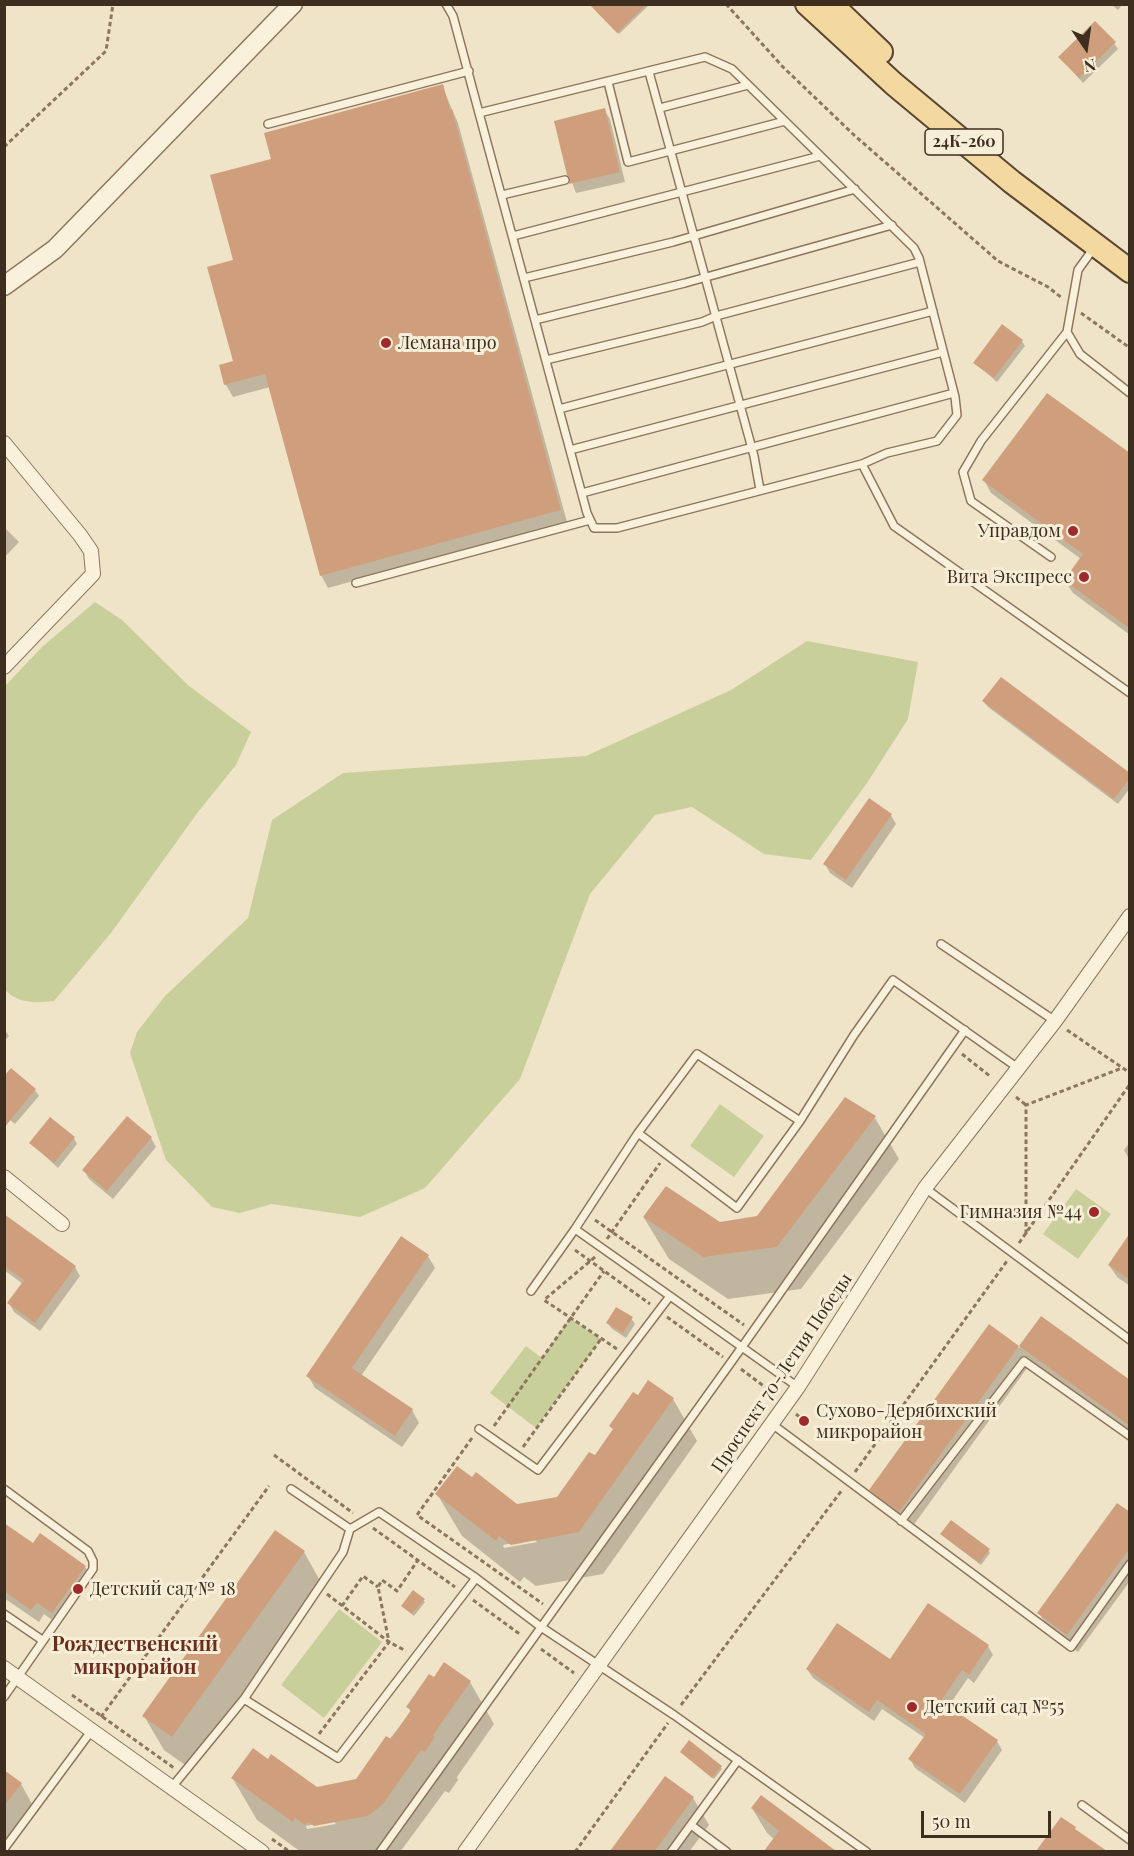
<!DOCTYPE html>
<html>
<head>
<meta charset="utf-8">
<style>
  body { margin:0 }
  #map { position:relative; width:1134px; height:1856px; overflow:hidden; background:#f0e4c8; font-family:"Playfair Display",serif }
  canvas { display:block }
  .frame { position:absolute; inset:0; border:6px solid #3d2e20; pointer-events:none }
  .north { position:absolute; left:1056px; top:18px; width:60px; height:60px; -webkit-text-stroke:4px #f7eed8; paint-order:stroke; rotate:167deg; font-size:16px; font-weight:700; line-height:24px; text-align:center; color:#3d2e20 }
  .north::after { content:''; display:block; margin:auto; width:21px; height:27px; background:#3d2e20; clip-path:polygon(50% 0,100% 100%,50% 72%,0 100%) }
  .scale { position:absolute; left:921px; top:1811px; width:130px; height:27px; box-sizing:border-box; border:3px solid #3d2e20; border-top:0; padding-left:8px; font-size:18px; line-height:21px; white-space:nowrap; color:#3d2e20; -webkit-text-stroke:4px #f7eed8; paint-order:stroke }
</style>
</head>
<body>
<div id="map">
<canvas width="1134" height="1856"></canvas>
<div class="frame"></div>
<div class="north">N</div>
<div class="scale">50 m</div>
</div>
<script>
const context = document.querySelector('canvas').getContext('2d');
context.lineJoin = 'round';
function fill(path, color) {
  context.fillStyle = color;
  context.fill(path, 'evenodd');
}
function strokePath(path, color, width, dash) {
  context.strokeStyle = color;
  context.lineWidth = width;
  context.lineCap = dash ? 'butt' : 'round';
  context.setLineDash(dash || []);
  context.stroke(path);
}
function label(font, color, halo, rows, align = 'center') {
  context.font = font + ' "Playfair Display",serif';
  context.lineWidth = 6;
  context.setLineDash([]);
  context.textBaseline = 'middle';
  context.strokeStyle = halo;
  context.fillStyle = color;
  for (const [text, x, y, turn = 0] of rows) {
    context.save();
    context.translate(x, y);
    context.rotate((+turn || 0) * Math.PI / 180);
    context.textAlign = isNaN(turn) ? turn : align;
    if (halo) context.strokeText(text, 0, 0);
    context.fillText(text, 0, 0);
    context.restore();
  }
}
fill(new Path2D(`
  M 95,602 L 122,620 L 189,686 L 251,732 L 236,765 L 198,812 L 111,933 L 54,1001 C 35,1003 19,1004 5,990 L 5,686 L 42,647 Z
  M 807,641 L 918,662 L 908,719 L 867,783 L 811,860 L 764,854 L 692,807 L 655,815 L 590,894 L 520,1079 L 425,1188 L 360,1217 L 272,1204 L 240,1213 L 212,1207 L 166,1160 L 130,1053 L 137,1032 L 165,996 L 248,918 L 272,820 L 343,773 L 586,756 L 731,690 Z
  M 720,1104 L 764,1136 L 734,1177 L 690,1146 Z
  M 1076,1189 L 1111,1214 L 1078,1259 L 1043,1234 Z
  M 570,1318 L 601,1339 L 536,1428 L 490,1393 L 526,1346 L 542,1358 Z
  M 339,1609 L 382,1642 L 324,1718 L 281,1685 Z`), '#c9cf9b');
fill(new Path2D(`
  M 604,4 L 650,4 L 619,34 L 598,13 Z
  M 1111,4 L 1123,4 L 1118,10 Z
  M 1114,43 L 1118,49 L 1083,83 L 1060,57 Z
  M 442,86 L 458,123 L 567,522 L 328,588 L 321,575 L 270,387 L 233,397 L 226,385 L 221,366 L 234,362 L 235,261 L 273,160 Z
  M 604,110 L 610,119 L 625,182 L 576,193 L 571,180 Z
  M 1022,341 L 1025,346 L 997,382 L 975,363 Z
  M 1130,455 L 1130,635 L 1073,593 L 1065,581 L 1081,559 L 991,493 L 984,480 Z
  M 4,527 L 19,542 L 4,558 Z
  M 984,702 L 1130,775 L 1130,788 L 1118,804 L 988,707 Z
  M 891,815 L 896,824 L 852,888 L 830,873 L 825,864 Z
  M 4,1029 L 9,1036 L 4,1041 Z
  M 35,1090 L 39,1096 L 15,1124 L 4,1115 Z
  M 875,1118 L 899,1159 L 801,1289 L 728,1299 L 669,1259 L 644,1218 L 719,1224 L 758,1218 Z
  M 74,1138 L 77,1144 L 58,1168 L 31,1143 Z
  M 151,1138 L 156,1147 L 113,1199 L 89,1179 L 84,1170 Z
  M 1130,1142 L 1130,1161 L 1124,1150 Z
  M 4,1216 L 75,1267 L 80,1276 L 40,1331 L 14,1312 L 9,1303 L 23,1284 L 4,1270 Z
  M 1130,1236 L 1130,1286 L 1117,1277 L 1109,1265 Z
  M 428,1256 L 435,1268 L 361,1376 L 412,1410 L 419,1423 L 402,1447 L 315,1388 L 308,1376 Z
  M 631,1318 L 635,1324 L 626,1338 L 611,1328 L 608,1323 Z
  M 1041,1318 L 1130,1382 L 1130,1436 L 1030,1364 L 910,1530 L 882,1508 L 871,1490 L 989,1327 L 1019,1348 Z
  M 638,1397 L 673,1399 L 697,1441 L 603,1574 L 536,1586 L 524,1577 L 520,1582 L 462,1536 L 437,1494 L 517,1505 L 558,1498 L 595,1457 L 614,1431 L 611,1426 ZM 534,1539 L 537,1542 L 504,1548 L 503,1545 Z
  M 1130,1514 L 1130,1581 L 1078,1652 L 1050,1632 L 1039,1613 Z
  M 4,1525 L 33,1545 L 85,1567 L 92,1579 L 59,1625 L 44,1614 L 39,1622 L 4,1598 Z
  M 943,1536 L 988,1550 L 990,1553 L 981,1565 Z
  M 304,1552 L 323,1586 L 192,1770 L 164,1750 L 144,1716 Z
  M 423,1600 L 425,1602 L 414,1616 L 404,1608 Z
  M 988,1646 L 993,1655 L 974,1683 L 968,1678 L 948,1707 L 997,1741 L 1002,1750 L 965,1803 L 915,1768 L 910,1759 L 925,1738 L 882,1709 L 874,1721 L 813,1678 L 807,1669 L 890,1661 Z
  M 434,1679 L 470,1682 L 494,1724 L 457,1777 L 458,1780 L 449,1793 L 445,1791 L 400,1852 L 301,1852 L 257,1820 L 233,1779 L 317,1788 L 357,1780 L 411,1712 L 408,1707 ZM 333,1821 L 336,1824 L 307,1829 L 306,1826 Z
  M 681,1752 L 720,1767 L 722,1769 L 714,1779 Z
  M 4,1772 L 21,1784 L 36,1811 L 4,1852 Z
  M 665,1778 L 693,1798 L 709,1825 L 689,1852 L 612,1852 Z
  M 761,1797 L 834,1852 L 771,1852 L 769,1848 L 775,1840 L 767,1833 L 752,1808 Z
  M 1041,1847 L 1100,1849 L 1105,1852 L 1044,1852 Z`), '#0003');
fill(new Path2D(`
  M 589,4 L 647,4 L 617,33 Z
  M 1095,21 L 1116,42 L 1079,78 L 1058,57 Z
  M 443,84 L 450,110 L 452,109 L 561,510 L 320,576 L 265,374 L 224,385 L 219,365 L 233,361 L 207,267 L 233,260 L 210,175 L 271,159 L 264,133 Z
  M 605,108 L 620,172 L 569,184 L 570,178 L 567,175 L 554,121 Z
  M 1002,324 L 1023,340 L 994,378 L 973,363 Z
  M 1047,393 L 1130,453 L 1130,629 L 1064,580 L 1083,554 L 982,480 Z
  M 1001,677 L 1130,773 L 1130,778 L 1114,799 L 982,701 Z
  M 869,798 L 892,814 L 846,880 L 823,864 Z
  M 11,1068 L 36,1089 L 4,1128 L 4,1076 Z
  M 845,1097 L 876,1116 L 777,1247 L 703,1257 L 643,1217 L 666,1186 L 720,1222 L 757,1216 Z
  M 127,1116 L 152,1137 L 107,1191 L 82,1170 Z
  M 50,1117 L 75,1137 L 54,1163 L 29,1143 Z
  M 4,1214 L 76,1266 L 35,1323 L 7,1303 L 24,1280 L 4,1266 Z
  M 1130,1233 L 1130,1280 L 1108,1265 Z
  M 401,1236 L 429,1255 L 352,1368 L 413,1409 L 395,1436 L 306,1376 Z
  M 616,1307 L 633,1317 L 623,1333 L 606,1323 Z
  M 1041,1316 L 1130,1380 L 1130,1426 L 1019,1346 Z
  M 989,1324 L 1019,1346 L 899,1512 L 869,1490 Z
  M 648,1380 L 674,1398 L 579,1532 L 511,1545 L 499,1536 L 496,1541 L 435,1494 L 457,1466 L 472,1477 L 476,1472 L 517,1504 L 557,1497 L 589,1452 L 595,1455 L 613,1429 L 609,1426 L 633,1392 L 638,1395 Z
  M 1117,1503 L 1130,1512 L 1130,1548 L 1067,1635 L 1037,1613 Z
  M 951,1520 L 990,1549 L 979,1563 L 940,1534 Z
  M 4,1523 L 33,1543 L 40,1533 L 86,1566 L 52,1613 L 37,1603 L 31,1610 L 4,1591 Z
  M 275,1530 L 305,1551 L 172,1737 L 142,1716 Z
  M 413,1590 L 425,1599 L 412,1614 L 401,1606 Z
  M 928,1603 L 989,1645 L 969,1675 L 962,1670 L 941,1701 L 998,1740 L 960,1794 L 908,1759 L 926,1734 L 877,1700 L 869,1712 L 806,1669 L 837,1623 L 890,1659 Z
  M 444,1662 L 471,1681 L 433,1735 L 435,1737 L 425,1752 L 421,1750 L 383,1804 L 368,1816 L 314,1826 L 308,1822 L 305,1825 L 295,1818 L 293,1822 L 231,1778 L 253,1748 L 268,1759 L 271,1754 L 317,1787 L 356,1779 L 386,1736 L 391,1739 L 411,1710 L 406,1707 L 429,1674 L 434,1677 Z
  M 689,1740 L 722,1766 L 712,1778 L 680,1752 Z
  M 4,1770 L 22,1783 L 4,1806 Z
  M 665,1776 L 694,1797 L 655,1851 L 610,1851 Z
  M 761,1795 L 836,1851 L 764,1851 L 779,1831 L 751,1808 Z
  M 1061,1817 L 1076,1827 L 1075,1829 L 1107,1851 L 1036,1851 Z`), '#cf9f7d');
const service = new Path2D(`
  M 446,4 L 453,16 L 479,113
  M 705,57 L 732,69 L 914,248 L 919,258 L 955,397 L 957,415 L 937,441 L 887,453 L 862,464 L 617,528 L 594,528 L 587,513 L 479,113 Z
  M 649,72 L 754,456 L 760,490
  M 608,82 L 628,162 L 785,121
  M 660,108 L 748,85
  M 268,124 L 469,71
  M 502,195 L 565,180
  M 513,236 L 820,156
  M 1093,249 L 1078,270 L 1067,332 L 1080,354 L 1130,393
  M 524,278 L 673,242 L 855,189
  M 535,320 L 685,283 L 892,225
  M 546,360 L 702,322 L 716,316 L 920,262
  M 559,409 L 933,311
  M 570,450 L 943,352
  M 862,464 L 894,526 L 1130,693
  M 582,493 L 954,393
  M 1051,557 L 971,501 L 963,472 L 981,441 L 1067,332
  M 356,583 L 590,520
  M 941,944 L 1055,1021
  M 638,1133 L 697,1054 L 800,1121
  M 925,1188 L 1130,1340
  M 531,1291 L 575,1229
  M 670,1296 L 575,1229 L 638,1133 L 737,1208 L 800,1121 L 854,1035 L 893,980 L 1018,1068
  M 772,1424 L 1071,1647 L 1130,1564
  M 479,1429 L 538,1470 L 670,1296 L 798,1387
  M 4,1489 L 88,1551 L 93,1561 L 93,1569 L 4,1697
  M 291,1489 L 350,1529 L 343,1552 L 244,1699 L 338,1758 L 476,1578 L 541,1627 L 674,1715 L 867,1852
  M 901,1521 L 1024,1361 L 1130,1436
  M 350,1529 L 379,1512 L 476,1578
  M 4,1614 L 42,1640
  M 172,1787 L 244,1699
  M 1082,1805 L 1130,1840
  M 691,1825 L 727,1852
  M 4,1849 L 92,1730
  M 380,1852 L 742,1347 L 965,1030
  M 671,1852 L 738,1760`);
const minor = new Path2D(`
  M 4,443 L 80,535 L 91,551 L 93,574 L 4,667
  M 4,1177 L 62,1224
  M 4,1668 L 262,1852
  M 465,1852 L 798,1387 L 925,1188 L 1055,1021 L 1130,916`);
const tertiary = new Path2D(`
  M 4,286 L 55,249 L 293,4`);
const primary = new Path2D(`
  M 807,4 L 894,84 L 1012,182 L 1130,271
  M 831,4 L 881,52`);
strokePath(service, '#8d765c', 10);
strokePath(minor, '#8d765c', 16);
strokePath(tertiary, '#8d765c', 21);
strokePath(primary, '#5b4430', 26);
strokePath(new Path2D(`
  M 726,4 L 783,67 L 854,135 L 998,261 L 1048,287 L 1062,298
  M 4,147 L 106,51 L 113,4
  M 1081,313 L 1130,348
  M 1067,1030 L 1130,1073
  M 962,1054 L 991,1077
  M 1016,1097 L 1026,1105
  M 595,1220 L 744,1325
  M 1026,1234 L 1026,1105 L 1122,1068
  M 607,1239 L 660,1163
  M 1019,1243 L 1130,1084
  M 575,1250 L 650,1304
  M 595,1257 L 544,1300 L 617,1349
  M 667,1317 L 723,1357
  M 741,1369 L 773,1393
  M 796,1414 L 804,1421
  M 494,1426 L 604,1271
  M 472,1438 L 417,1515 L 543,1604
  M 523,1447 L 601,1339
  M 274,1455 L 353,1513
  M 855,1472 L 1007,1261
  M 373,1528 L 455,1587
  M 327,1594 L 389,1642 L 406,1651
  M 473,1600 L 521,1635
  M 342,1606 L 363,1576 L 378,1587
  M 541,1649 L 574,1673
  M 72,1695 L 174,1768
  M 681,1705 L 842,1490
  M 101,1717 L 269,1486
  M 319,1734 L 389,1642 L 378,1587 L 382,1580 L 397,1591 L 418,1560
  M 272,1839 L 290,1852
  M 575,1852 L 668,1723`), '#8d765c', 3, [4.5, 3]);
strokePath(service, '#faf1dc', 7);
strokePath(minor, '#faf1dc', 14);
strokePath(tertiary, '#faf1dc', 18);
strokePath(primary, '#f3d9a0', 22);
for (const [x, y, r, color] of [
  [386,343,6,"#9e2a2b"],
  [1073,531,6,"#9e2a2b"],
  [1084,577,6,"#9e2a2b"],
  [1094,1212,6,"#9e2a2b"],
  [804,1421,6,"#9e2a2b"],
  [78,1589,6,"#9e2a2b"],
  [912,1707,6,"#9e2a2b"]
]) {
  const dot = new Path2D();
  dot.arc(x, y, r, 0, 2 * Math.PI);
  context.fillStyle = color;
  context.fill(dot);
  strokePath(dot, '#f7eed8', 2);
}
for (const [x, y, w] of [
  [964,142,78]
]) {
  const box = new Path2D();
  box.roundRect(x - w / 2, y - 13, w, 26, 4.5);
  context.fillStyle = '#f7eed8';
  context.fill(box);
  strokePath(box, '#3d2e20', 1.5);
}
label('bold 16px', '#3d2e20', null, [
  ["24К-260",964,142]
]);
label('18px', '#3d2e20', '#f7eed8', [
  ["Лемана про",398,343],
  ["Управдом",1061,531,"right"],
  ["Вита Экспресс",1072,577,"right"],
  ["Гимназия №44",1082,1212,"right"],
  ["Сухово-Дерябихский",816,1411],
  ["микрорайон",816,1432],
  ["Детский сад № 18",90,1589],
  ["Детский сад №55",924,1707]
], 'left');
label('18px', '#3d2e20', '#f7eed8', [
  ["Проспект 70-Летия Победы",782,1373,-56]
]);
label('bold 20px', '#6b2e1e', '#f7eed8', [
  ["Рождественский",135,1645],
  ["микрорайон",135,1668]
]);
</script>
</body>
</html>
